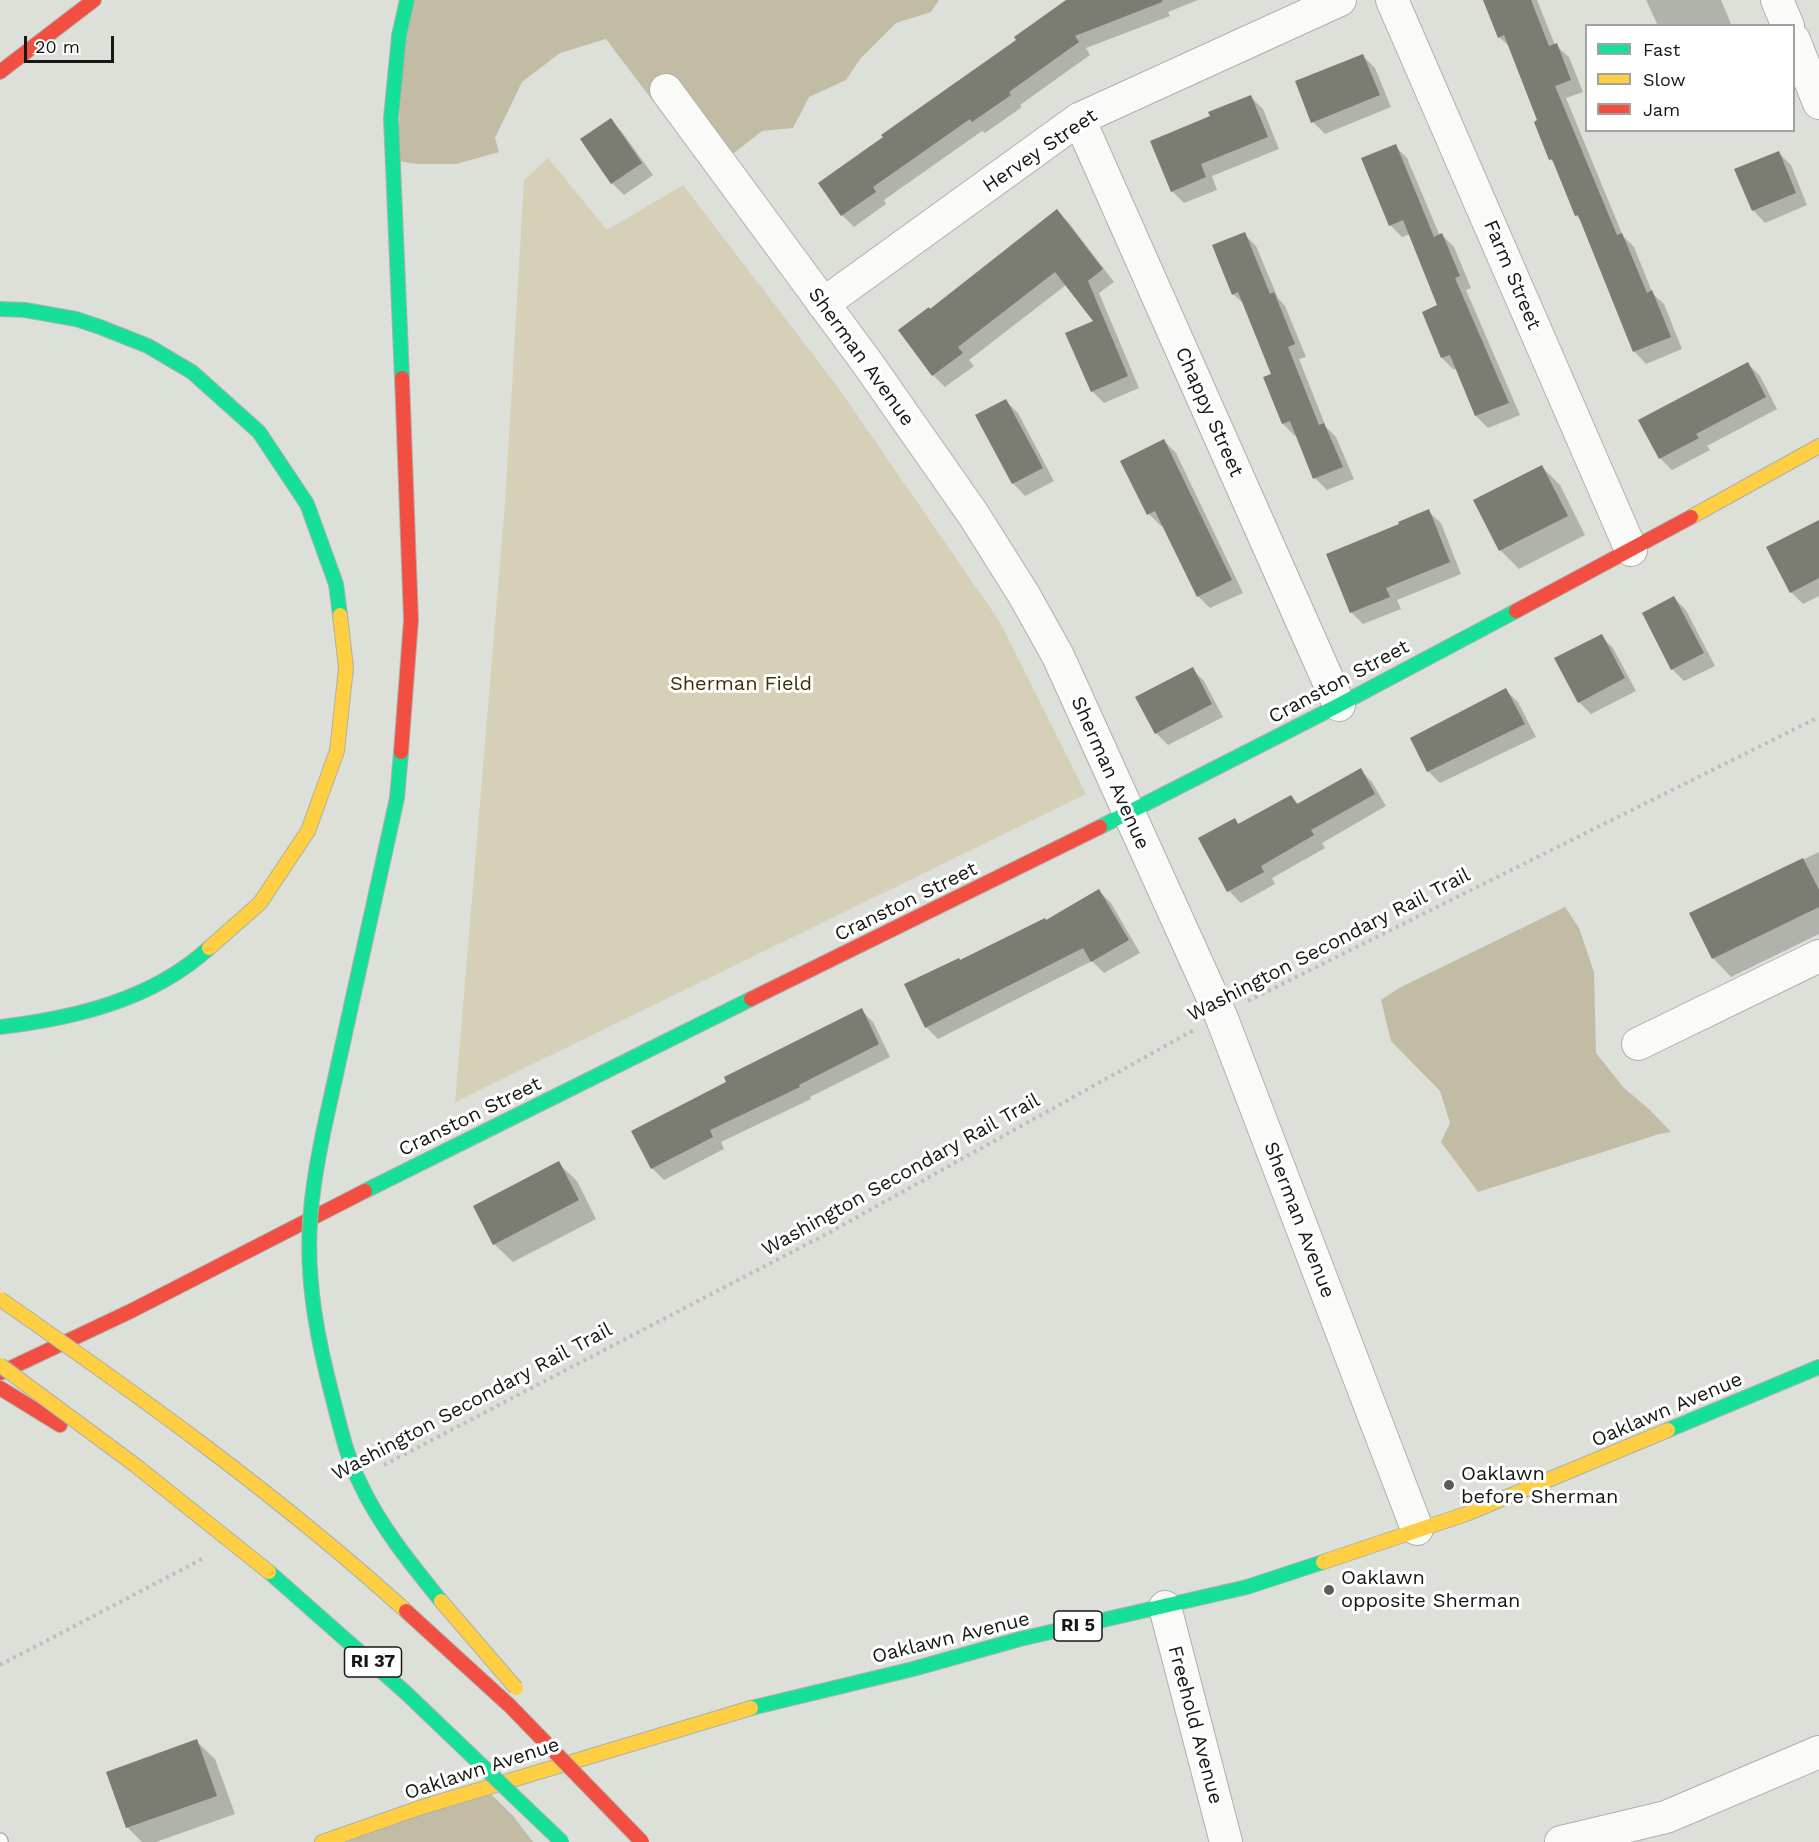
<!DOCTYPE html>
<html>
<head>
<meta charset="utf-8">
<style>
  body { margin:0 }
  #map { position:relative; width:1819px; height:1842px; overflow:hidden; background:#dce0d8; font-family:"Work Sans",sans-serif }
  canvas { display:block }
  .legend { position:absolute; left:1585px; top:24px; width:210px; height:108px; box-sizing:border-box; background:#fff; border:2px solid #a1a3a1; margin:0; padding:8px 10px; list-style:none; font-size:18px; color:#151813 }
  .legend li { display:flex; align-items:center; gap:12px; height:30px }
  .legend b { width:30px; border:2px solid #a1a3a1 }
  .scale { position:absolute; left:24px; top:36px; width:90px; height:27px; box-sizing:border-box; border:3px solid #151813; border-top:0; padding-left:8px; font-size:18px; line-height:21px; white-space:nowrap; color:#151813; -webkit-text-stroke:4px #fff; paint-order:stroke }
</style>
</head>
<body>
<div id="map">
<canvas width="1819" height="1842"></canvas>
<ul class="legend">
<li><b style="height:8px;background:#16e098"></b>Fast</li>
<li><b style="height:8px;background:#ffcf43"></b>Slow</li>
<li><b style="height:8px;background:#f24e42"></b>Jam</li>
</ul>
<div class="scale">20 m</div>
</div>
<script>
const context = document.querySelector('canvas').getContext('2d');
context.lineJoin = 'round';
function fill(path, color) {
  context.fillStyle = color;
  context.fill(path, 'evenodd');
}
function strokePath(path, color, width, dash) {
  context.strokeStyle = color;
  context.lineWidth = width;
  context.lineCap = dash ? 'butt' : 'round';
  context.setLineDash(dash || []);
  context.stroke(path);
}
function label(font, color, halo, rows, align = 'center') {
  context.font = font + ' "Work Sans",sans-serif';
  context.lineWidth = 6;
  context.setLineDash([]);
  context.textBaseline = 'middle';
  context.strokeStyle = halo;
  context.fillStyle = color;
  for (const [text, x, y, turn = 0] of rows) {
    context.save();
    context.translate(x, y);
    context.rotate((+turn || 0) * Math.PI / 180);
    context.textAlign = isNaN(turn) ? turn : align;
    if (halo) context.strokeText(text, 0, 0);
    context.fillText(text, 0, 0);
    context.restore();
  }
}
fill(new Path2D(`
  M 548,158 L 607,230 L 683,185 L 837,386 L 1000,622 L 1086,794 L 455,1102 L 505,504 L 524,180 Z`), '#d6d0b9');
fill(new Path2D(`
  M 406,0 L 939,0 L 931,12 L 896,23 L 861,58 L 846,80 L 809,97 L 793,128 L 762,131 L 711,171 L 699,162 L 606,39 L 560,53 L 522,82 L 495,138 L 499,152 L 456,164 L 417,164 L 397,161 Z
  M 1565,907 L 1579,928 L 1594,972 L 1596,1053 L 1624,1088 L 1649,1109 L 1671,1132 L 1659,1134 L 1478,1192 L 1441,1142 L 1450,1123 L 1440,1091 L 1391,1041 L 1381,1000 L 1399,988 Z
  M 484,1787 L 514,1817 L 533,1842 L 345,1842 Z`), '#c3bca5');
fill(new Path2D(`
  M 1069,0 L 1198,0 L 1168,12 L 1170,16 L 1086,48 L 1090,55 L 1020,105 L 1022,107 L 985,133 L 982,131 L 884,200 L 886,204 L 854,227 L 842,215 L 1018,41 Z
  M 1484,0 L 1537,0 L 1555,45 L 1569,57 L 1583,92 L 1566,98 L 1623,236 L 1634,247 L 1653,294 L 1664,304 L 1682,349 L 1646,364 L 1634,351 L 1582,222 L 1576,215 L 1556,165 L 1550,159 L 1539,121 L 1511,48 L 1499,37 Z
  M 1646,0 L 1721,0 L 1732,26 L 1658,26 Z
  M 1363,56 L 1375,68 L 1391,107 L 1325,134 L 1313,122 Z
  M 1251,97 L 1263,109 L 1279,149 L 1212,176 L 1217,190 L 1184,203 L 1172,191 L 1212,117 Z
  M 610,120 L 622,132 L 653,175 L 624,195 L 612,183 Z
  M 1395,146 L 1407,158 L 1440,236 L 1442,235 L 1454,247 L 1471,288 L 1466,290 L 1520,415 L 1488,428 L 1476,416 L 1457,368 L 1454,370 L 1442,358 L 1439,306 L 1410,234 L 1402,237 L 1390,225 Z
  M 1779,153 L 1791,165 L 1807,205 L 1765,223 L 1753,210 Z
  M 1057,211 L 1069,223 L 1114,282 L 1099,293 L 1139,388 L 1104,403 L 1092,391 L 1095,322 L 1066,285 L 969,360 L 974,366 L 945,387 L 933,375 L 931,311 Z
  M 1244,234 L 1256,246 L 1278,298 L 1285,306 L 1306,357 L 1299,359 L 1326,427 L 1336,437 L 1354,479 L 1327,490 L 1315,478 L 1297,435 L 1295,436 L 1283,424 L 1265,378 L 1273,375 L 1245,305 L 1233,294 Z
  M 1748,364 L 1760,376 L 1777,409 L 1707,446 L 1710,450 L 1672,470 L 1660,458 Z
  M 1006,401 L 1018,413 L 1054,481 L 1025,496 L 1013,483 Z
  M 1164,441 L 1176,453 L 1243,593 L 1210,608 L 1198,596 L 1164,525 L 1161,526 L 1149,514 Z
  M 1541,466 L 1560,485 L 1585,535 L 1519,569 L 1500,550 L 1475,500 Z
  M 1428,511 L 1441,523 L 1461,574 L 1397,600 L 1401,609 L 1363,624 L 1351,612 L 1401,525 Z
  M 1819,521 L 1819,596 L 1803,604 L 1791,592 Z
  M 1674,598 L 1686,610 L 1715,666 L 1684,681 L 1672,669 L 1644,614 Z
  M 1601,636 L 1613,648 L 1636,691 L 1591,714 L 1579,702 Z
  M 1192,669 L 1204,681 L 1223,717 L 1168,745 L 1156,733 Z
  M 1505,690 L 1518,702 L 1536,737 L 1440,783 L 1428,771 Z
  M 1360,770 L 1372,782 L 1386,806 L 1322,843 L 1325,848 L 1272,878 L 1275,884 L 1241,903 L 1229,891 L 1235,820 L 1240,825 L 1291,796 L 1299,805 Z
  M 1819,852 L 1819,934 L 1731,977 L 1713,958 L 1691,913 Z
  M 1099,891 L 1111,903 L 1140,953 L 1104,973 L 1092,961 L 938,1039 L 926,1027 L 960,961 L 1046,921 Z
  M 861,1010 L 873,1022 L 890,1057 L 810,1097 L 811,1099 L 721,1142 L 724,1149 L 664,1180 L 652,1168 Z
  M 558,1163 L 577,1181 L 596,1219 L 513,1262 L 494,1244 Z
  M 196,1741 L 215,1759 L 235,1814 L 156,1842 L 142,1842 L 127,1827 Z`), '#0003');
fill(new Path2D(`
  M 1066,0 L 1162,0 L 1162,2 L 1075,36 L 1079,42 L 1009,92 L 1011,95 L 972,122 L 970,119 L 873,187 L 876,192 L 841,216 L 818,183 L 883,137 L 881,135 L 1016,40 L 1014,37 Z
  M 1483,0 L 1531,0 L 1549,46 L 1557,43 L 1571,80 L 1555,86 L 1617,235 L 1622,233 L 1647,293 L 1652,290 L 1671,337 L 1633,352 L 1578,215 L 1575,216 L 1552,159 L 1549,160 L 1534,122 L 1537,120 L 1504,35 L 1498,38 Z
  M 1363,54 L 1380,95 L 1311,123 L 1295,81 Z
  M 1251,95 L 1268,137 L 1201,164 L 1206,177 L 1171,192 L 1150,141 L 1210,116 L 1208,112 Z
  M 611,118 L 642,163 L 611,184 L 580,139 Z
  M 1396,144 L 1434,237 L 1442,233 L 1460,276 L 1455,278 L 1509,403 L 1475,416 L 1450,355 L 1441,358 L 1422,312 L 1437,305 L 1403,220 L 1389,226 L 1361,158 Z
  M 1779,151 L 1796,193 L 1752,211 L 1734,169 Z
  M 1057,209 L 1103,269 L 1088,281 L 1128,376 L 1091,392 L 1065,333 L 1093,321 L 1055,272 L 958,347 L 963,353 L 932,376 L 898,330 L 929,307 L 930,309 Z
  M 1245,232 L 1270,294 L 1274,292 L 1295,344 L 1288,347 L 1319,425 L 1324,423 L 1343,467 L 1313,479 L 1290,421 L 1282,424 L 1263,377 L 1271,374 L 1238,292 L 1232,295 L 1212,245 Z
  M 1748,362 L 1766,397 L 1696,434 L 1699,438 L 1659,459 L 1638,420 Z
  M 1006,399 L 1043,468 L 1012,484 L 975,415 Z
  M 1164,439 L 1232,580 L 1197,597 L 1155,511 L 1147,515 L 1120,461 Z
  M 1542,465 L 1568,516 L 1499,551 L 1473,500 Z
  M 1429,509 L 1450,562 L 1386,588 L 1390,597 L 1350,613 L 1326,554 L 1399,524 L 1398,522 Z
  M 1819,520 L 1819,578 L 1790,593 L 1766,547 Z
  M 1674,596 L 1704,653 L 1671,670 L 1642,613 Z
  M 1602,634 L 1625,678 L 1578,703 L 1554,658 Z
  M 1193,667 L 1212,704 L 1155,734 L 1135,697 Z
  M 1506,688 L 1525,724 L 1427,772 L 1410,738 Z
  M 1361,768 L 1375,794 L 1311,830 L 1314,835 L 1261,866 L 1264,872 L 1227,892 L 1198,838 L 1235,818 L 1238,824 L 1291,795 L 1297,804 Z
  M 1803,858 L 1819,890 L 1819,907 L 1712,959 L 1689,913 Z
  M 1099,889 L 1129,940 L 1091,962 L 1083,948 L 925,1028 L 904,984 L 959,958 L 960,960 L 1045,918 L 1046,920 Z
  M 862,1008 L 879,1044 L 799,1085 L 800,1087 L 710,1130 L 713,1137 L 651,1169 L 631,1131 L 726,1082 L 724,1077 Z
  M 559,1161 L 579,1200 L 493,1245 L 473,1206 Z
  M 197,1739 L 217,1796 L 126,1828 L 106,1772 Z`), '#7b7c72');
const lane = new Path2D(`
  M 0,1841 L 0,1842`);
const street = new Path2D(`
  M 1392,0 L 1631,550
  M 1777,0 L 1788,26
  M 1794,40 L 1819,103
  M 666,90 L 868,364 L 973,514 L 1024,595 L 1058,656 L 1221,1016 L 1417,1529
  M 1079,119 L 1339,705
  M 823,304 L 1079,119 L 1340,0
  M 1638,1044 L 1819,956
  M 1165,1607 L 1226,1842
  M 1561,1842 L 1666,1817 L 1819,1752`);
const fast = new Path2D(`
  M 0,309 L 25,310 L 76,319 L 100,327 L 148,346 L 192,372 L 259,432 L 307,504 L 336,584 L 340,615
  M 402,378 L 391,118 L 399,36 L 407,0
  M 1100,827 L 1339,705 L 1516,611
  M 0,1027 C 75,1018 152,1000 209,948
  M 327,1115 L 397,798 L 401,752
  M 365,1191 L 751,999
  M 1668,1430 L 1819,1367
  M 751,1708 L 913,1669 L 1020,1639 L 1247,1587 L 1323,1562`);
const slow = new Path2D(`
  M 1691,517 L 1819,446
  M 209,948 L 260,903 L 308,831 L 337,751 L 346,668 L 340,615
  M 1323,1562 L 1466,1514 L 1668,1430
  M 322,1842 L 419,1808 L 751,1708`);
const jam = new Path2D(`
  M 0,72 L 94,0
  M 1516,611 L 1691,517
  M 401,752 L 411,620 L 402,378
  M 751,999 L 1100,827
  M 0,1373 L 131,1311 L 365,1191
  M 0,1388 L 60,1425`);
strokePath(lane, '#aeb1ab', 18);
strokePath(street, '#aeb1ab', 34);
strokePath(fast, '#aeb1ab', 16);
strokePath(slow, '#aeb1ab', 16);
strokePath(jam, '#aeb1ab', 16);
strokePath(new Path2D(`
  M 1248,1001 L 1819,717
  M 384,1465 L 832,1231 L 1194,1030
  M 0,1665 L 204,1558`), '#bebfbc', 4, [3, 4.5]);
strokePath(lane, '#fafaf9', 15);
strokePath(street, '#fafaf9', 32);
strokePath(fast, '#16e098', 14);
strokePath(slow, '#ffcf43', 14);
strokePath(jam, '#f24e42', 14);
const fastBridge = new Path2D(`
  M 327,1115 C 319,1151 312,1186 310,1223 C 306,1282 318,1342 333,1399 C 340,1426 346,1455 359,1481 C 379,1525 411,1564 441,1601
  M 269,1572 L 405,1692 L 562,1842`);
const slowBridge = new Path2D(`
  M 0,1299 C 140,1396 279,1496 406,1611
  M 0,1365 L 135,1465 L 269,1572
  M 441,1601 L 516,1688`);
const jamBridge = new Path2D(`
  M 406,1611 L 510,1706 L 642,1842`);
strokePath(fastBridge, '#aeb1ab', 16, []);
strokePath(slowBridge, '#aeb1ab', 16, []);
strokePath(jamBridge, '#aeb1ab', 16, []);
strokePath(fastBridge, '#16e098', 14);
strokePath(slowBridge, '#ffcf43', 14);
strokePath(jamBridge, '#f24e42', 14);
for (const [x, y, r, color] of [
  [1449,1485,6,"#5b5e58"],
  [1329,1590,6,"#5b5e58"]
]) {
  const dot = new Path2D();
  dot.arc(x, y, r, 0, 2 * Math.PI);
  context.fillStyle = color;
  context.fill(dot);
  strokePath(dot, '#fff', 2);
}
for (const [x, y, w] of [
  [1078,1626,48],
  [373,1662,57]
]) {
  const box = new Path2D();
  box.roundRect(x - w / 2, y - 15, w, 30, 4.5);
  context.fillStyle = '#fff';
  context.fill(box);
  strokePath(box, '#151813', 1.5);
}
label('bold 18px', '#151813', null, [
  ["RI 5",1078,1626],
  ["RI 37",373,1662]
]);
label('20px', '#151813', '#fff', [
  ["Hervey Street",1040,151,-34],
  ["Farm Street",1512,275,67],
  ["Sherman Avenue",861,357,54],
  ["Chappy Street",1209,412,66],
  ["Cranston Street",1339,682,-28],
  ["Sherman Avenue",1110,773,66],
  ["Cranston Street",906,902,-26],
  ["Washington Secondary Rail Trail",1329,945,-27],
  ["Cranston Street",470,1117,-26],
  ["Washington Secondary Rail Trail",901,1175,-29],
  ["Sherman Avenue",1299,1220,69],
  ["Washington Secondary Rail Trail",472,1402,-28],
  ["Oaklawn Avenue",1667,1410,-23],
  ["Oaklawn Avenue",951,1638,-14],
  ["Freehold Avenue",1195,1725,75],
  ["Oaklawn Avenue",482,1769,-18]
]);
label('20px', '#402f00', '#fff', [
  ["Sherman Field",741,684]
]);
label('20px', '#151813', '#fff', [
  ["Oaklawn",1461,1474],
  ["before Sherman",1461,1497],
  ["Oaklawn",1341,1578],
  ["opposite Sherman",1341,1601]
], 'left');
</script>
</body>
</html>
